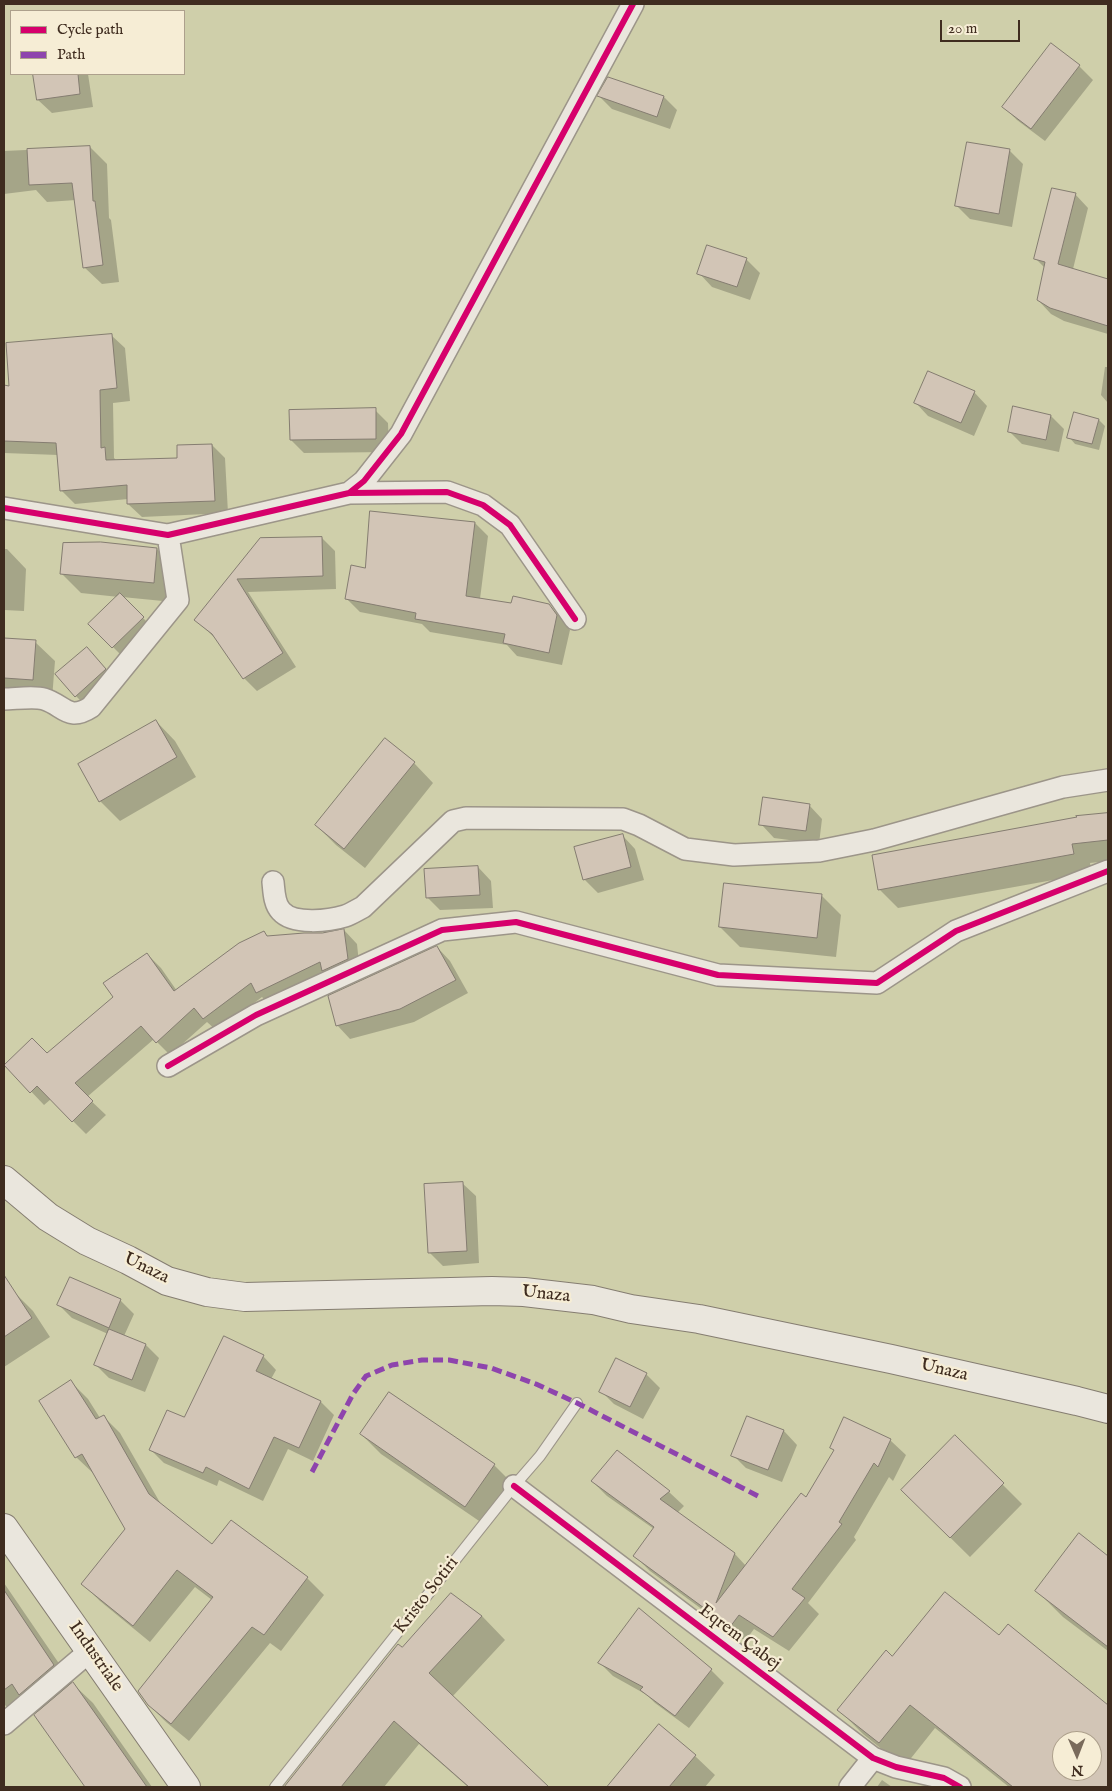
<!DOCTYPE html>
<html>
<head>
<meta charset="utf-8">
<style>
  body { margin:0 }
  #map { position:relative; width:1112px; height:1791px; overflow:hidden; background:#e6deca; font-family:"IM FELL English",serif }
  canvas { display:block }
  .frame { position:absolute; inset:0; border:5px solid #3f2c1f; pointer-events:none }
  .legend { position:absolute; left:10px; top:10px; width:175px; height:65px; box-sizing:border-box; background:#f6edd5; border:1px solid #ada08c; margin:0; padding:6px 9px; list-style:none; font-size:15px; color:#3f2c1f }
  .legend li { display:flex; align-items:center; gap:10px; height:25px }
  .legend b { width:25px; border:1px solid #ada08c }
  .north { position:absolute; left:1052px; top:1731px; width:50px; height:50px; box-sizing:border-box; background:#f6edd5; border:1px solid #ada08c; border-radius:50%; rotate:179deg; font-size:14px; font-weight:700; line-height:20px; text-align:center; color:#3f2c1f }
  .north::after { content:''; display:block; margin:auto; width:18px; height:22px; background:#796a5b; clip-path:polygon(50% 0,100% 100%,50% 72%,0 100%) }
  .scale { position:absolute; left:940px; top:20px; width:80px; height:22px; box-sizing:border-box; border:2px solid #3f2c1f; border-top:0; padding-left:6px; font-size:15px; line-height:18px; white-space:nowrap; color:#3f2c1f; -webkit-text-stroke:4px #f6edd5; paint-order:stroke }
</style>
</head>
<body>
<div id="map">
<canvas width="1112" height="1791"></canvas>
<div class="frame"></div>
<ul class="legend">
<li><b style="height:6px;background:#d6006c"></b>Cycle path</li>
<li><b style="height:6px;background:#8e44ad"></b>Path</li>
</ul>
<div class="north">N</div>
<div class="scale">20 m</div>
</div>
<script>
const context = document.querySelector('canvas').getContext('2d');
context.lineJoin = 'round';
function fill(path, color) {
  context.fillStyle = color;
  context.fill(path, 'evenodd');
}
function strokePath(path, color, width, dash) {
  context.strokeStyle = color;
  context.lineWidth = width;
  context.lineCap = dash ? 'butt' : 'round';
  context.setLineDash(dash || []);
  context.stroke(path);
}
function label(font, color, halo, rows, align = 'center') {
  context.font = font + ' "IM FELL English",serif';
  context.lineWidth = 4.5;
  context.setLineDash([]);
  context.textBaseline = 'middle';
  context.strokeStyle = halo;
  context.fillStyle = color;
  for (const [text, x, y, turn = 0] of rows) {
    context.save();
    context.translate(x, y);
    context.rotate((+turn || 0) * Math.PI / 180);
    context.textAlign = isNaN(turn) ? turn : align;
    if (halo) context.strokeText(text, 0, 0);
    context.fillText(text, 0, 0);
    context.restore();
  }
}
fill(new Path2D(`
  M 4,4 L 1108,4 L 1108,1787 L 4,1787 ZM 11,11 L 184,11 L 184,74 L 11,74 ZM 1062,1741 L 1092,1741 L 1092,1771 L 1062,1771 Z`), '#cfcfaa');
fill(new Path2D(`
  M 1052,45 L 1079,66 L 1093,80 L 1045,141 L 1017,120 L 1004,107 Z
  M 35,74 L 88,74 L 93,107 L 52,113 L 38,100 Z
  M 609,78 L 664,97 L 677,110 L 670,129 L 612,109 L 599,96 Z
  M 90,147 L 107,164 L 109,218 L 111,220 L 119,282 L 102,284 L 84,267 L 76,200 L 47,202 L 36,190 L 4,194 L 4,151 Z
  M 1010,151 L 1023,164 L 1012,227 L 970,219 L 957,206 Z
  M 1075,194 L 1088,208 L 1073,269 L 1108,280 L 1108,334 L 1064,321 L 1051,314 L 1038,300 L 1045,268 L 1035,258 Z
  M 746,259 L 760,273 L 750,300 L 712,287 L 699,273 Z
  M 111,335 L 125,348 L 130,401 L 113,403 L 114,458 L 117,461 L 179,460 L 212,445 L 225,458 L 228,513 L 142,517 L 128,504 L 128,499 L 75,504 L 61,490 L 58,455 L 4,453 L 4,387 L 11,387 Z
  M 1105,367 L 1108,367 L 1108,403 L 1101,395 Z
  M 974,392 L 987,406 L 974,436 L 928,416 L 915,402 Z
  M 375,410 L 388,423 L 389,452 L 304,453 L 291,440 Z
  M 1075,414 L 1099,420 L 1105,426 L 1099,450 L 1075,444 L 1069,437 Z
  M 1051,416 L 1064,429 L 1059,452 L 1022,444 L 1009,431 Z
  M 475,523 L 488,536 L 480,599 L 512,604 L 549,605 L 562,619 L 570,630 L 562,665 L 517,656 L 507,645 L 430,632 L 422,624 L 360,612 L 346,598 L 366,569 Z
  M 322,538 L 335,551 L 336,589 L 248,592 L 296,667 L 257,691 L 244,678 L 217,640 L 196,620 L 261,539 Z
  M 4,549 L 7,549 L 26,569 L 24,611 L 4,610 Z
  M 157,549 L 176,569 L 173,602 L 122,597 L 156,631 L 126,660 L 90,624 L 119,597 L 81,593 L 61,573 Z
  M 4,639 L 35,642 L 55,661 L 52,699 L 4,690 Z
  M 87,648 L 118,683 L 89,709 L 76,696 Z
  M 156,721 L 175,741 L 196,777 L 120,821 L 100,801 Z
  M 414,763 L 433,783 L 365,868 L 336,845 L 316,825 Z
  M 809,805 L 822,819 L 819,844 L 774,838 L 761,824 Z
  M 1108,814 L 1108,861 L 1090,863 L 1092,873 L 898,908 L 879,889 L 1078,817 Z
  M 622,835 L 635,849 L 644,880 L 598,893 L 585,880 Z
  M 478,867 L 491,881 L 493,908 L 440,910 L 427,897 Z
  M 821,895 L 841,915 L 836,957 L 740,947 L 720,927 Z
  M 344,930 L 357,944 L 360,973 L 270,1006 L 262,997 L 217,1031 L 207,1022 L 170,1055 L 154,1039 L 87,1097 L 106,1115 L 86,1134 L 51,1099 L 44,1105 L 6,1065 L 47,1055 L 114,997 L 147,954 L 161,968 L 177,991 L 264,932 L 269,938 L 322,934 Z
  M 437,947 L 450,961 L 468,993 L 414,1022 L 350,1039 L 337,1025 Z
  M 462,1183 L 476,1196 L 479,1263 L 443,1266 L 429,1252 Z
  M 70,1279 L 121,1301 L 134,1314 L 124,1336 L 146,1345 L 159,1358 L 145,1392 L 109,1378 L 96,1365 L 108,1334 L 72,1318 L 59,1305 Z
  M 14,1292 L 33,1311 L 50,1337 L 4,1367 L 4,1299 Z
  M 263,1356 L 276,1370 L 271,1379 L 321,1402 L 334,1415 L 313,1461 L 288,1449 L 263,1501 L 219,1480 L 217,1486 L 164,1463 L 151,1450 L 184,1418 Z
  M 617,1359 L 646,1374 L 660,1388 L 643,1419 L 614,1404 L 601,1391 Z
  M 71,1382 L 88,1399 L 100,1418 L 103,1416 L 120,1433 L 162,1506 L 212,1546 L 307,1578 L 324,1595 L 281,1651 L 270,1643 L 189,1741 L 166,1722 L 148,1704 L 212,1600 L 195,1587 L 150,1642 L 100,1601 L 83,1584 L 127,1529 L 94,1474 L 76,1457 L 41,1401 Z
  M 748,1418 L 784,1431 L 797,1445 L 782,1482 L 746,1468 L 733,1455 Z
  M 845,1419 L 891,1441 L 906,1455 L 893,1481 L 889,1477 L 854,1537 L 856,1540 L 808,1603 L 819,1614 L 789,1651 L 754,1629 L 745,1641 L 650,1571 L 635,1556 L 654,1529 L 607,1496 L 592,1481 L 669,1492 L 684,1506 L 677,1513 L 735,1554 L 746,1566 L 807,1499 L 835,1451 L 831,1447 Z
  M 361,1434 L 494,1465 L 514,1485 L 485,1525 L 381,1454 Z
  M 955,1437 L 1022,1504 L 970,1557 L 902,1490 Z
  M 1080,1535 L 1108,1557 L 1108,1651 L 1063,1617 L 1037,1591 Z
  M 4,1583 L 73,1684 L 93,1703 L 152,1787 L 86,1787 L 35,1715 L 39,1712 L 34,1708 L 18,1718 L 4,1704 Z
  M 451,1594 L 482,1616 L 505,1640 L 452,1697 L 547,1787 L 468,1787 L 419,1744 L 384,1787 L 285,1787 L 399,1646 L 402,1649 Z
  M 1008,1626 L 1108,1706 L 1108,1787 L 1009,1787 L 935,1728 L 904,1767 L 863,1734 L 839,1710 L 892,1657 L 999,1637 ZM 1062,1741 L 1092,1741 L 1092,1771 L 1062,1771 Z
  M 600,1663 L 711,1670 L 724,1683 L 689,1728 L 655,1703 L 647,1695 L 613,1676 Z
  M 659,1726 L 695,1756 L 715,1775 L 705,1787 L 609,1787 Z
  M 882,1780 L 892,1787 L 877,1787 Z`), '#0003');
const building = new Path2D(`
  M 1051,43 L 1080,65 L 1031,129 L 1002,107 Z
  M 33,74 L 78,74 L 80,94 L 37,100 Z
  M 608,77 L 664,96 L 657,117 L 597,96 Z
  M 967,142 L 1010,149 L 999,214 L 955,206 Z
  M 90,146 L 93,201 L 95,201 L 103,265 L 83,268 L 72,183 L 29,185 L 27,149 Z
  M 1052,188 L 1076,193 L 1058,264 L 1108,279 L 1108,326 L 1050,308 L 1037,300 L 1045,262 L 1034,259 Z
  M 707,245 L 747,258 L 737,287 L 697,274 Z
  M 112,334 L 117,388 L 100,390 L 101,448 L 105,447 L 106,460 L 177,458 L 177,445 L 212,444 L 215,501 L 127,504 L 127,485 L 60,491 L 56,443 L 4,441 L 4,385 L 9,386 L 6,343 Z
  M 928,371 L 975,391 L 961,423 L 914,403 Z
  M 1013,406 L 1051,415 L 1046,440 L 1008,432 Z
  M 376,408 L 376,439 L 290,440 L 289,410 Z
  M 1074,412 L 1099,419 L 1092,444 L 1067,438 Z
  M 370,511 L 475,522 L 466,596 L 511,603 L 513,596 L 549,604 L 557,615 L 549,653 L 503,643 L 505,634 L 415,619 L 416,613 L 345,599 L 351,565 L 365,568 Z
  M 322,537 L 323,576 L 237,579 L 283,653 L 243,679 L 212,634 L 194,620 L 260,538 Z
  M 101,542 L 157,548 L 154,583 L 60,574 L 63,543 Z
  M 120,593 L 144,617 L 112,648 L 88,624 Z
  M 4,638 L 36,640 L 33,680 L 4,678 Z
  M 87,647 L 106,669 L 75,697 L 55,674 Z
  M 156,720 L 177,757 L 99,802 L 78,764 Z
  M 385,738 L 415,762 L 344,849 L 315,825 Z
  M 763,797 L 810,804 L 806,831 L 759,825 Z
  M 1108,813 L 1108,840 L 1072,844 L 1074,854 L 878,890 L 872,855 L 1077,817 L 1076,816 Z
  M 623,834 L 631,867 L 583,880 L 574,847 Z
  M 478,866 L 480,895 L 426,898 L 424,869 Z
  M 724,883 L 822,894 L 817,938 L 719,927 Z
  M 344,929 L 348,959 L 322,971 L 320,962 L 256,993 L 251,983 L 203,1019 L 194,1008 L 156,1043 L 141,1026 L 75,1083 L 93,1101 L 72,1122 L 37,1086 L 30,1093 L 4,1065 L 32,1038 L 47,1053 L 113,997 L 103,983 L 147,953 L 174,991 L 239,943 L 264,931 L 267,936 L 304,933 L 322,933 Z
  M 437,946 L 456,980 L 400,1009 L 336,1026 L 328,996 Z
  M 463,1182 L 467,1251 L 428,1253 L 424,1184 Z
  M 4,1275 L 32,1318 L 4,1337 Z
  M 70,1277 L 121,1299 L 109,1328 L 57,1305 Z
  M 109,1329 L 146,1344 L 132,1380 L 94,1365 Z
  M 224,1336 L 264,1355 L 256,1371 L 321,1401 L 299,1448 L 274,1437 L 249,1489 L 206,1467 L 203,1473 L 149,1450 L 167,1410 L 184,1417 Z
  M 616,1358 L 647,1373 L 630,1407 L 599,1392 Z
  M 71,1380 L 96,1419 L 104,1415 L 149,1494 L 212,1544 L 231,1520 L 308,1577 L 264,1635 L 252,1627 L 171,1724 L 148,1705 L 138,1691 L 213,1597 L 177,1570 L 133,1626 L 81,1584 L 125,1529 L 82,1454 L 75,1458 L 39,1401 Z
  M 389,1392 L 495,1464 L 465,1507 L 360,1434 Z
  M 747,1416 L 784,1430 L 768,1470 L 731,1456 Z
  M 844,1417 L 891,1439 L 878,1467 L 874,1463 L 839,1522 L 842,1524 L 792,1589 L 805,1598 L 773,1637 L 739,1615 L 730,1627 L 633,1556 L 654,1527 L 591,1481 L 617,1450 L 670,1491 L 660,1499 L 735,1553 L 716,1603 L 801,1493 L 806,1497 L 834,1450 L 830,1448 Z
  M 955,1435 L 1004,1483 L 950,1538 L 901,1490 Z
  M 1079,1533 L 1108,1556 L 1108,1647 L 1035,1591 Z
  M 4,1590 L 54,1665 L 19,1695 L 12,1684 L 4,1690 Z
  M 945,1592 L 999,1635 L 1008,1624 L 1108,1705 L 1108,1787 L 1013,1787 L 910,1705 L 879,1743 L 837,1710 L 886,1650 L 892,1656 ZM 1062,1741 L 1092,1741 L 1092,1771 L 1062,1771 Z
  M 451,1593 L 482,1616 L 429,1673 L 549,1787 L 469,1787 L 394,1721 L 341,1787 L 284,1787 L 398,1644 L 402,1647 Z
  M 639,1608 L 712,1669 L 675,1716 L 640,1690 L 643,1687 L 598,1663 Z
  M 73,1682 L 114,1740 L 147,1787 L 85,1787 L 34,1715 Z
  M 659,1724 L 696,1755 L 669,1787 L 607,1787 Z`);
fill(building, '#d2c5b6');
strokePath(building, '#857d71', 1);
const service = new Path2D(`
  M 275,1787 L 514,1486 L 540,1456 L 577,1403`);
const minor = new Path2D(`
  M 349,493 L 364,481 L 401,434 L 633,4
  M 4,508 L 168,535 L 349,493 L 447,492 L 483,505 L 510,525 L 575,619
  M 4,699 C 15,699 34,696 44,699 C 64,705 68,722 91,707 L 178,600 L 168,535
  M 273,882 C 274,891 274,904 281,911 C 293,925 329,921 345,916 C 351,914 357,910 363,907 L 453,821 L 466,818 L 623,819 L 639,825 L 685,849 L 734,855 L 819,851 L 874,840 L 1063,787 L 1108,780
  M 168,1066 L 256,1015 L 442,930 L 516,922 L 718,975 L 877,983 L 956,931 L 1108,871
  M 514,1486 L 873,1758 L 896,1767 L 944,1778 L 960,1787
  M 4,1724 L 90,1651
  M 850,1787 L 873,1758`);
const secondary = new Path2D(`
  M 4,1180 L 48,1217 L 87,1241 L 128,1260 L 167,1281 L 207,1292 L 245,1297 L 492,1291 L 524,1292 L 593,1300 L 631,1309 L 699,1319 L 891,1359 L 1077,1401 L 1108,1409
  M 4,1528 L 186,1787`);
strokePath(service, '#9c9589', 12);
strokePath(minor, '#9c9589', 24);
strokePath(secondary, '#857d71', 30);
strokePath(service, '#eae6dd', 10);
strokePath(minor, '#eae6dd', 21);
strokePath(secondary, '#eae6dd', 28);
strokePath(new Path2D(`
  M 312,1472 L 353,1394 L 366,1376 L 392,1365 L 422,1360 L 449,1360 L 491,1368 L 536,1384 L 577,1403 L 758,1496`), '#8e44ad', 5, [10, 5]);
strokePath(new Path2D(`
  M 349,493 L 364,481 L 401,434 L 633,4
  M 4,508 L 168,535 L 349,493 L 447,492 L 483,505 L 510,525 L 575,619
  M 168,1066 L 256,1015 L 442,930 L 516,922 L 718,975 L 877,983 L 956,931 L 1108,871
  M 514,1486 L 873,1758 L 896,1767 L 944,1778 L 960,1787`), '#d6006c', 6);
label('18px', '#3f2c1f', '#f6edd5', [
  ["Unaza",146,1269,26],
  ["Unaza",546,1295,6],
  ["Unaza",944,1371,13],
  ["Kristo Sotiri",427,1596,-52],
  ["Eqrem Çabej",739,1638,37],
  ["Industriale",95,1657,55]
]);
</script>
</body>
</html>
